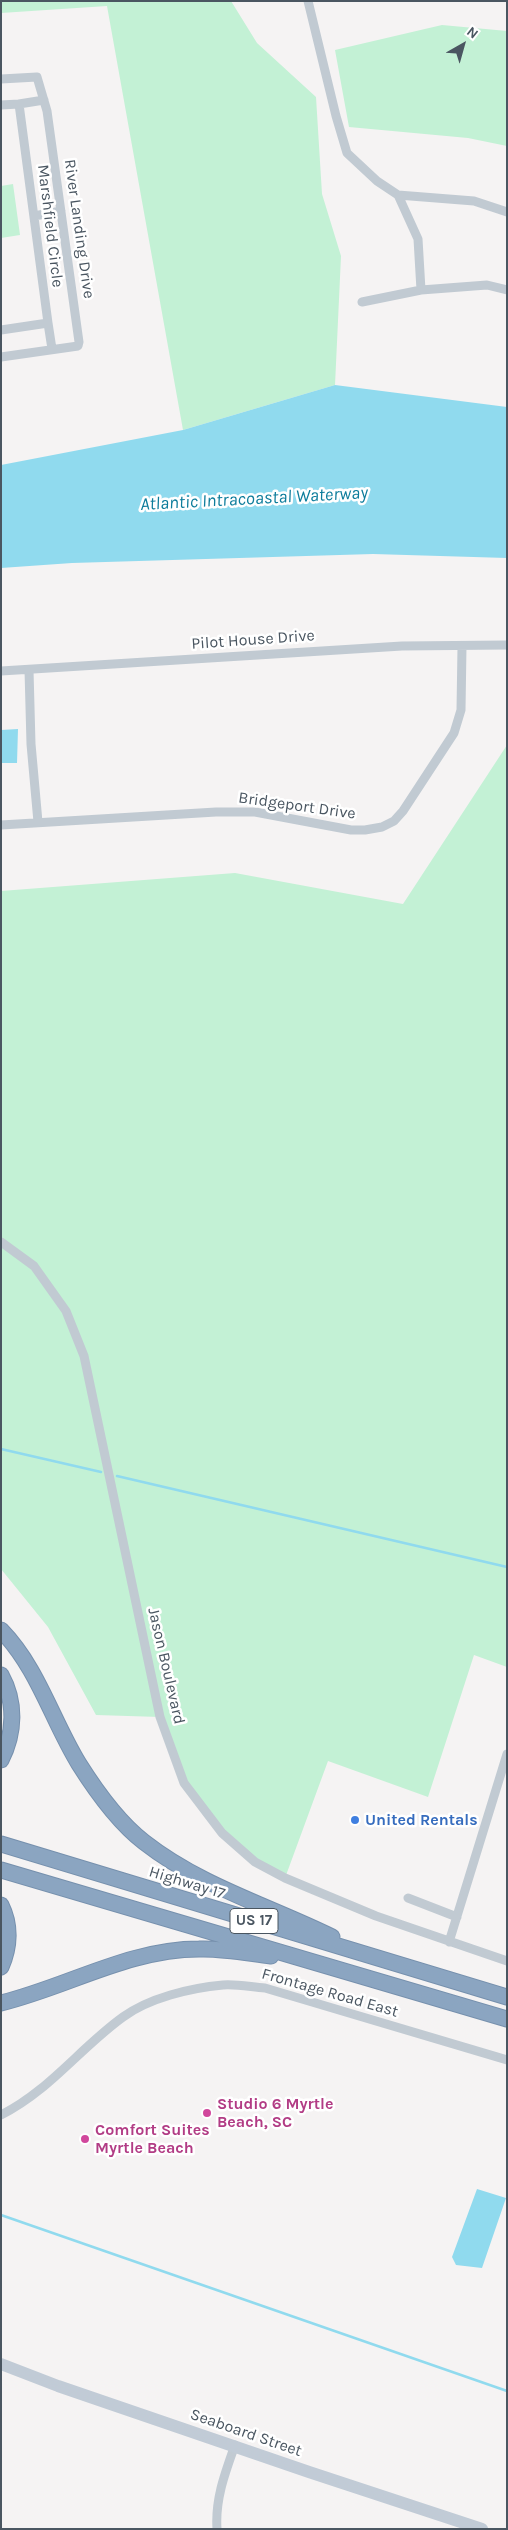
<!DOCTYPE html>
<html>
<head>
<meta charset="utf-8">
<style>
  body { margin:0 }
  #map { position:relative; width:508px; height:2530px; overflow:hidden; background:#f5f3f3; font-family:Karla,sans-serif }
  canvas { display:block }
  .frame { position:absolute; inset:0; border:2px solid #4a5661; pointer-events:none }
  .north { position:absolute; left:438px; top:20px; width:50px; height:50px; -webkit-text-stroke:4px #fff; paint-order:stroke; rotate:38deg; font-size:14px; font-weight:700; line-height:20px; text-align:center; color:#4a5661 }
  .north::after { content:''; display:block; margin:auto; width:18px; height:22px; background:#4a5661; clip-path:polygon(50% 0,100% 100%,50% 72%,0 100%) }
</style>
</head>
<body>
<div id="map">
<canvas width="508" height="2530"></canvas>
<div class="frame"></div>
<div class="north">N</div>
</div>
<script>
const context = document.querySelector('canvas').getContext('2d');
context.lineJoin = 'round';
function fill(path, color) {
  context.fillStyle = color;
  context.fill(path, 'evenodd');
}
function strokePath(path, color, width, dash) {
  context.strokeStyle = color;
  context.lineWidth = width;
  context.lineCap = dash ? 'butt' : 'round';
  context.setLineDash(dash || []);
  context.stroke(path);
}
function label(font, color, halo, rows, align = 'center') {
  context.font = font + ' Karla,sans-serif';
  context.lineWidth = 5;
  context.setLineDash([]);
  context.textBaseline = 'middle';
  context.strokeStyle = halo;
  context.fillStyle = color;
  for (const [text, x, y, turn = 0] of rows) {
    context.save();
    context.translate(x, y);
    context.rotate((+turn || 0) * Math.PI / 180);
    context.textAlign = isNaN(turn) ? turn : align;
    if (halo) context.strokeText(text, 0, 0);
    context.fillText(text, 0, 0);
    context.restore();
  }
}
fill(new Path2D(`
  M 1,1 L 231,1 L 257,43 L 316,97 L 322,194 L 341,256 L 335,385 L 183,430 L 107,6 L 1,13 Z
  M 442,25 L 507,31 L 507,146 L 468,138 L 349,127 L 335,50 Z
  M 13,184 L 20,235 L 1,238 L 1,186 Z
  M 507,745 L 507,1667 L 474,1655 L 428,1797 L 328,1761 L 285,1878 L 255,1862 L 222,1833 L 184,1783 L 160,1717 L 96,1715 L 48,1627 L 1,1569 L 1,891 L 235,873 L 403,904 Z`), '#c3f1d5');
fill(new Path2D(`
  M 335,385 L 507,407 L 507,558 L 373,554 L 72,563 L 1,568 L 1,465 L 183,430 Z
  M 18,729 L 17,763 L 1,763 L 1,730 Z
  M 477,2189 L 506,2198 L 482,2268 L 456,2265 L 452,2257 Z`), '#90daee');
strokePath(new Path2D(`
  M 1,1449 L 101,1472
  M 117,1476 L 507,1567
  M 1,2215 L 507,2391`), '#90daee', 2.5);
const highway = new Path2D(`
  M 1,1630 C 38,1668 52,1720 79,1764 C 96,1791 118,1822 144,1842 C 200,1886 269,1906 332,1937
  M 1,1675 C 16,1702 15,1733 1,1760
  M 1,1844 L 507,1997
  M 1,1870 L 507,2019
  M 1,1905 C 11,1925 10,1947 1,1967
  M 1,2003 C 67,1987 129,1949 199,1949 C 222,1948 247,1953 271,1956`);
strokePath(highway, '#7690ad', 17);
strokePath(new Path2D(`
  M 308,1 L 336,116 L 347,153 L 377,181 L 398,195 L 474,201 L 507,212
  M 1,79 L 37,77 L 47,111 L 79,342 L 78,346 L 1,357
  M 19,104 L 44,100
  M 1,105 L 19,104 L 48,323 L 1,330
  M 398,195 L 418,239 L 421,290 L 487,285 L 507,290
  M 34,216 L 61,211
  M 362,302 L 421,290
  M 48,323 L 52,349
  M 29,670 L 31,744 L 38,822
  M 1,671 L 402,646 L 507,645
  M 1,825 L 216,812 L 255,812 L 351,830 L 365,830 L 382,827 L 394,821 L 403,811 L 454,733 L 461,710 L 462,647
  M 1,1242 L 34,1266 L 66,1311 L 84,1356 L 160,1717 L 184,1783 L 222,1833 L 255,1862 L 285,1878 L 376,1916 L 507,1961
  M 408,1898 L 457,1917
  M 449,1942 L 507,1754
  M 1,2115 C 49,2091 80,2048 123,2017 C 149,1998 190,1988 223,1985 C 237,1984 251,1987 265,1988 L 507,2060
  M 217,2529 C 215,2499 225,2473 235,2445`), '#c1cad2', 9);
strokePath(new Path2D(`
  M 1,2364 L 58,2386 L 309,2472 L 482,2529`), '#c1cbd6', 12);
strokePath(highway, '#8ba5c1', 15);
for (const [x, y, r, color] of [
  [355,1820,5,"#3f7fe0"],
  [207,2113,5,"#d1479c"],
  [85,2139,5,"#d1479c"]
]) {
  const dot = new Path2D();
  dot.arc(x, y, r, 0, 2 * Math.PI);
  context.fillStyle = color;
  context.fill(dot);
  strokePath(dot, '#fff', 2);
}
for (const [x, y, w] of [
  [254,1921,48]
]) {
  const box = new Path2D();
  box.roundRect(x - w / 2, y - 12.5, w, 25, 4);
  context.fillStyle = '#fff';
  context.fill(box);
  strokePath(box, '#4a5661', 1);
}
label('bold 15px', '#4a5661', null, [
  ["US 17",254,1921]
]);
label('16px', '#4a5661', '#fff', [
  ["Marshfield Circle",50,226,83],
  ["River Landing Drive",79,229,82],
  ["Pilot House Drive",253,640,-4],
  ["Bridgeport Drive",297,806,8],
  ["Jason Boulevard",166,1666,77],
  ["Highway 17",187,1883,17],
  ["Frontage Road East",330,1993,16],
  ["Seaboard Street",246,2433,19]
]);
label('bold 16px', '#366cbe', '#fff', [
  ["United Rentals",365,1820]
], 'left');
label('bold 16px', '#b23c85', '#fff', [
  ["Studio 6 Myrtle",217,2104],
  ["Beach, SC",217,2122],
  ["Comfort Suites",95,2130],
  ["Myrtle Beach",95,2148]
], 'left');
label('italic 18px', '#0c7c9b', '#fff', [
  ["Atlantic Intracoastal Waterway",254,499,-3]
]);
</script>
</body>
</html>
